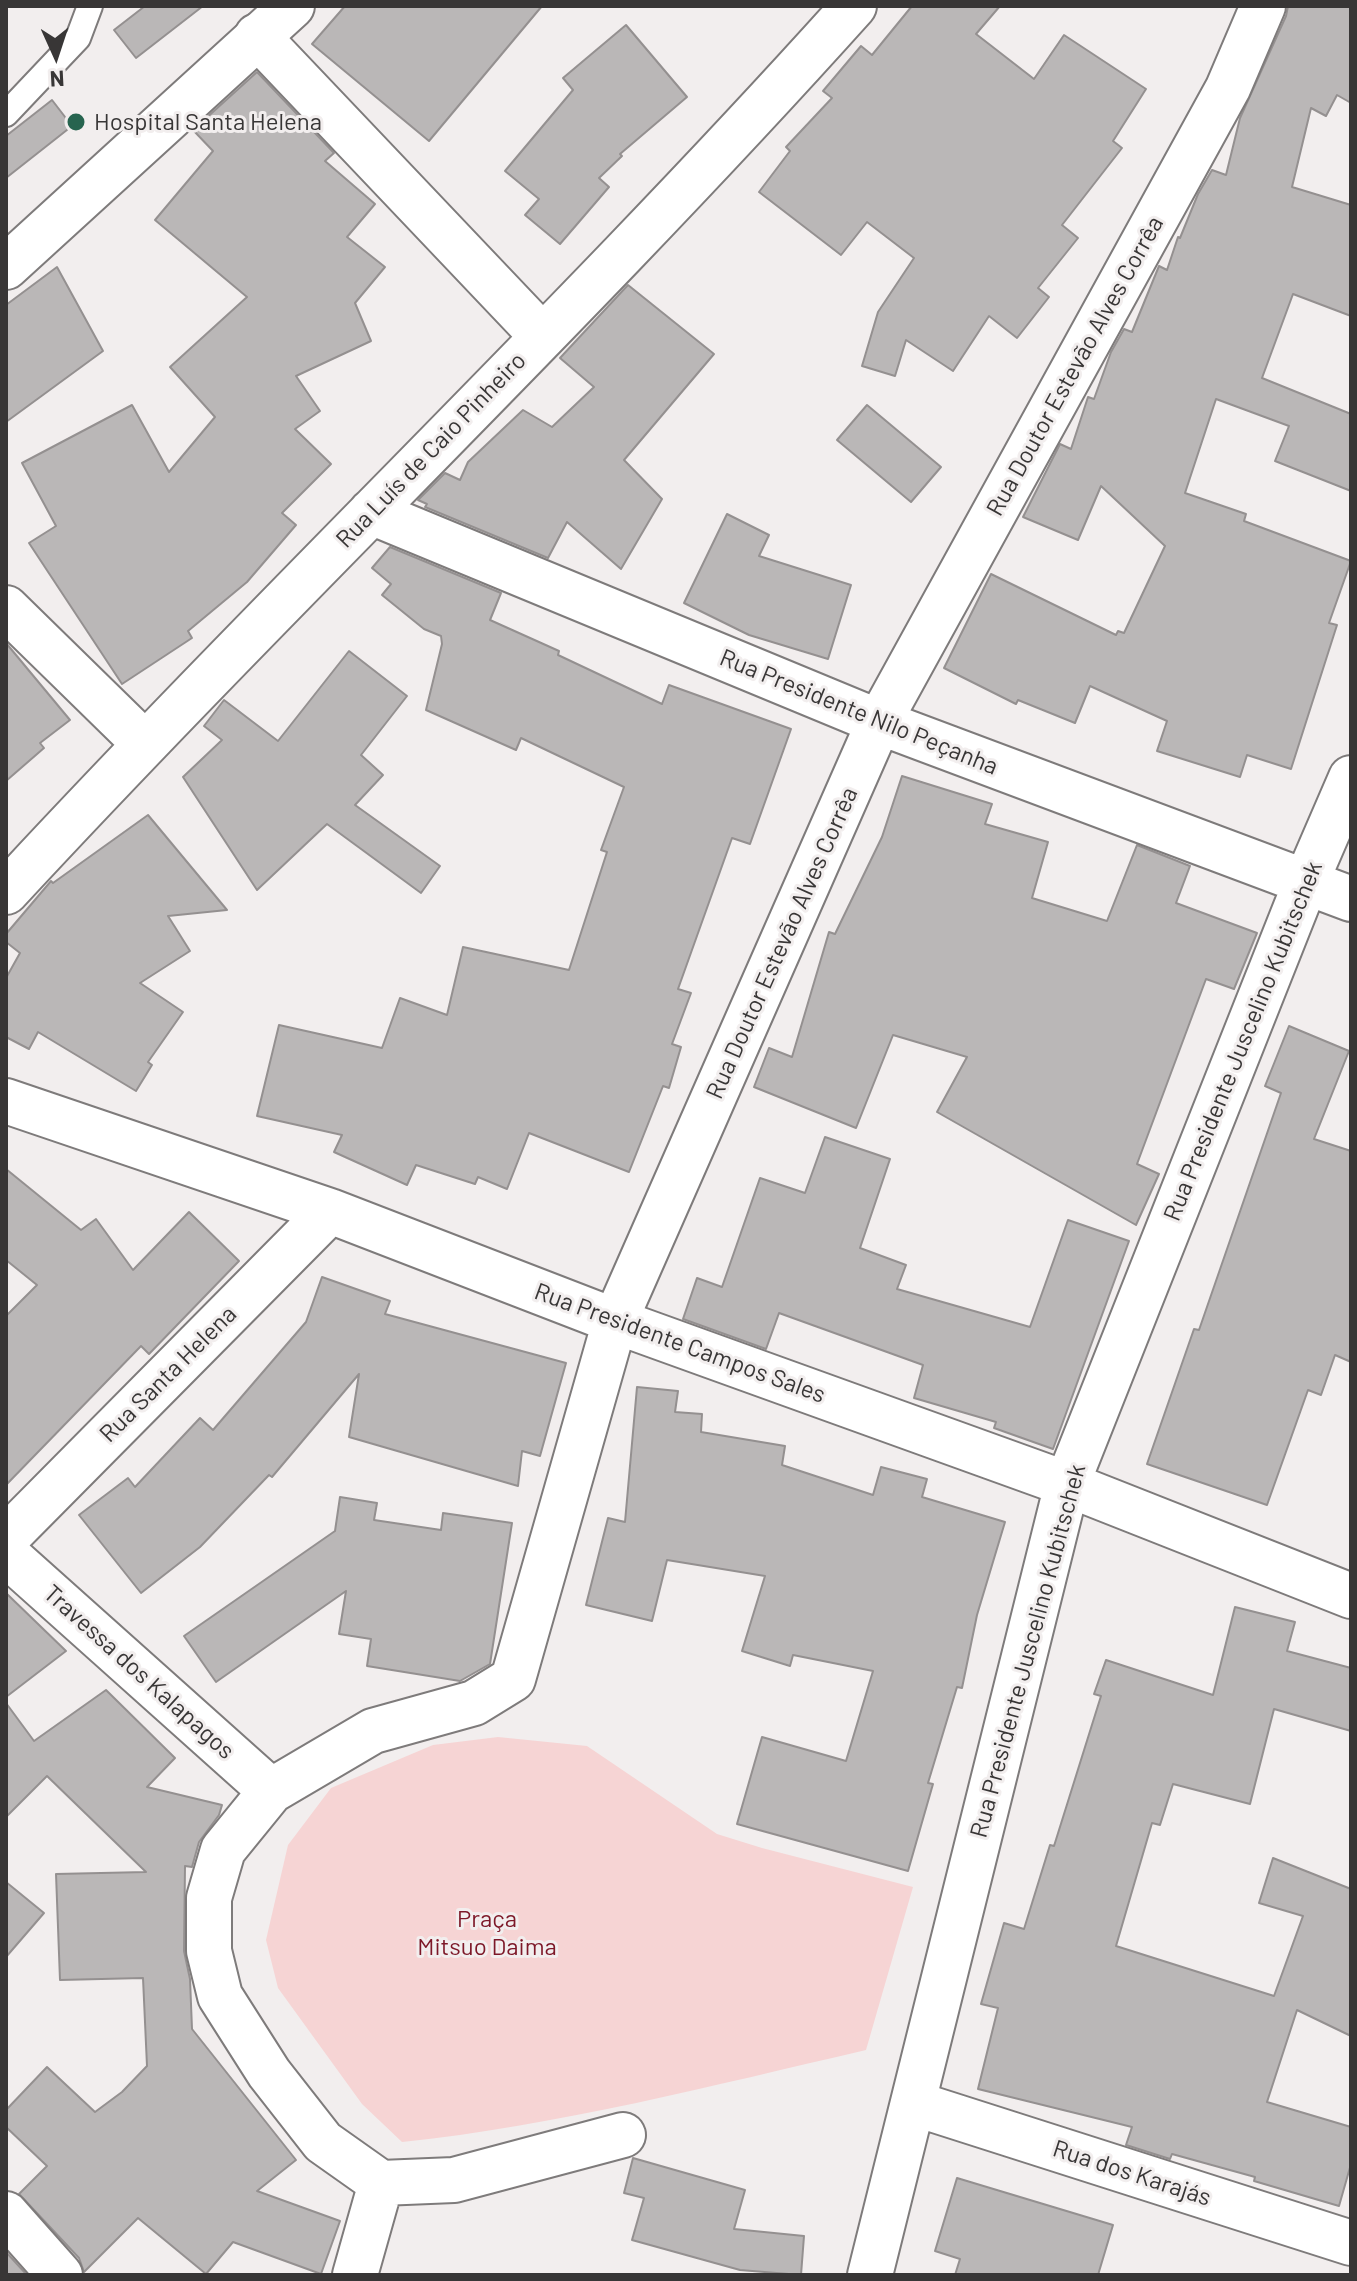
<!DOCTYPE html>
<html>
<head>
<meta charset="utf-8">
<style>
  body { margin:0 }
  #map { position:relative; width:1357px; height:2281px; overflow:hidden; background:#f2eeee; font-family:Barlow,sans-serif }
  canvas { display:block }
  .frame { position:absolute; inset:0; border:8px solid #383636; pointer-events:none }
  .north { position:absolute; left:16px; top:16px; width:80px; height:80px; -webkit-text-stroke:6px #f2eeee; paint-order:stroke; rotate:177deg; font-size:22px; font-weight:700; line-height:32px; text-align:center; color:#383636 }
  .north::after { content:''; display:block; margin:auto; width:28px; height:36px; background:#383636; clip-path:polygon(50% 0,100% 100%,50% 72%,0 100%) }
</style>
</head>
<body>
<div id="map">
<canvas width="1357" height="2281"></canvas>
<div class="frame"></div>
<div class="north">N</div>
</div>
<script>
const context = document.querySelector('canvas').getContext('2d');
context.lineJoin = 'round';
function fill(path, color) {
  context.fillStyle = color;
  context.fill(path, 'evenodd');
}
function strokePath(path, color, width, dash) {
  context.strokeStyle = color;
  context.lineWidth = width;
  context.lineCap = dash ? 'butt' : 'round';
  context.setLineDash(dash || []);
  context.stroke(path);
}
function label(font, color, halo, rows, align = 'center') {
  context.font = font + ' Barlow,sans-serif';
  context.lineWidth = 6;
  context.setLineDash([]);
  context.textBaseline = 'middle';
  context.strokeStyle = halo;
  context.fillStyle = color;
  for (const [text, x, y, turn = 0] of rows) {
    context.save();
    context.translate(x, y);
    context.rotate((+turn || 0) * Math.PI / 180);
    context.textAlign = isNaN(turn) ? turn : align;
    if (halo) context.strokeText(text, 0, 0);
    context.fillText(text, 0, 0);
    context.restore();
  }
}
fill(new Path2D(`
  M 498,1737 L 587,1746 L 717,1834 L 762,1848 L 913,1887 L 866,2050 C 715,2085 556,2126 402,2142 L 362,2104 L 278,1988 L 266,1940 L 288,1845 L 331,1788 L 433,1745 Z`), '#f6d4d4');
const building = new Path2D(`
  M 145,6 L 203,6 L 136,58 L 114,30 Z
  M 345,6 L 542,6 L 429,141 L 312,44 Z
  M 912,6 L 1000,6 L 976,34 L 1034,79 L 1064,35 L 1146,89 L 1113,141 L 1122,148 L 1062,225 L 1078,238 L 1038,288 L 1049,297 L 1017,338 L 989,316 L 953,371 L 906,340 L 895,376 L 862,366 L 878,312 L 914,258 L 867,222 L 841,255 L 759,192 L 790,151 L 786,147 L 832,98 L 823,91 L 861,46 L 872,55 Z
  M 1288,6 L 1351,6 L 1351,103 L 1337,95 L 1326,116 L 1311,108 L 1292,187 L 1351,205 L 1351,316 L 1293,294 L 1262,378 L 1351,414 L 1351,491 L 1275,461 L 1289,426 L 1216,399 L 1185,493 L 1246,514 L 1244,521 L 1351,561 L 1329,623 L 1337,625 L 1291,769 L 1247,755 L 1240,777 L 1157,751 L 1167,721 L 1090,686 L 1075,723 L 1018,700 L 1016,704 L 944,668 L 991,574 L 1116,635 L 1118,631 L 1124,633 L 1165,546 L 1101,486 L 1078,540 L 1023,517 L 1060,444 L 1071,449 L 1088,397 L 1094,399 L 1111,352 L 1124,329 L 1132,332 L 1159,266 L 1167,270 L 1178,237 L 1180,238 L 1198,194 L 1212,170 L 1226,175 L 1240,118 L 1286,16 Z
  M 626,25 L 687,97 L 620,154 L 622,156 L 599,178 L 609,187 L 560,244 L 525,215 L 539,199 L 505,171 L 573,90 L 563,78 Z
  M 257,72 L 334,153 L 325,161 L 375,204 L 347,237 L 385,267 L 355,303 L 371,341 L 296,376 L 320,411 L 295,429 L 331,464 L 282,513 L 296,525 L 247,582 L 188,631 L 192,638 L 122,684 L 29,543 L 56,526 L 22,463 L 132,405 L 169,472 L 215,417 L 170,367 L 247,297 L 155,220 L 213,151 L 193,130 Z
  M 52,100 L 72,126 L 6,178 L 6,136 Z
  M 57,267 L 103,351 L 6,422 L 6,305 Z
  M 628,285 L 714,354 L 624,460 L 662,499 L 621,569 L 567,522 L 548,558 L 425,507 L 427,504 L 418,500 L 445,473 L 460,480 L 468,462 L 523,410 L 552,427 L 594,387 L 560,358 Z
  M 867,405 L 941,467 L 911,502 L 837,440 Z
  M 727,514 L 769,535 L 759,556 L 851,585 L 828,659 L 749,635 L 684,603 Z
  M 390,547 L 501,593 L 490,620 L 559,651 L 558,655 L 662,704 L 669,685 L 791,729 L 750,844 L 732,838 L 678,989 L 691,993 L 672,1044 L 681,1047 L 669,1088 L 663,1086 L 629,1172 L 529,1133 L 507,1189 L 478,1177 L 475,1184 L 416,1165 L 407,1185 L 334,1152 L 342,1135 L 257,1116 L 279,1025 L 382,1048 L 400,998 L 447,1015 L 463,947 L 569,970 L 607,852 L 601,850 L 624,787 L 521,738 L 516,750 L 426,710 L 442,644 L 441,636 L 424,629 L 382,595 L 391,584 L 372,568 Z
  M 6,643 L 70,720 L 40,743 L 44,748 L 6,781 Z
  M 349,651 L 407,696 L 361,755 L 383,775 L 355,805 L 440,866 L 421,893 L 327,824 L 257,890 L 183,777 L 222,740 L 204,726 L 224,700 L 278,741 Z
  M 902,776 L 992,804 L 985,824 L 1048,842 L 1032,898 L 1107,921 L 1137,845 L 1190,866 L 1176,903 L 1257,933 L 1234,989 L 1206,979 L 1137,1164 L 1159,1174 L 1136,1225 L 937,1112 L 967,1057 L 893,1035 L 856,1128 L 754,1087 L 769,1048 L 792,1057 L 829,932 L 835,934 L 882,837 Z
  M 148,815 L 227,910 L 168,916 L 190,951 L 140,983 L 183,1012 L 148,1062 L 152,1065 L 136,1091 L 38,1032 L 29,1049 L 6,1037 L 6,978 L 20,953 L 6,942 L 6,934 L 51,881 L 53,883 Z
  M 1289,1026 L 1349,1051 L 1314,1139 L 1351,1151 L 1351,1362 L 1335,1355 L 1321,1395 L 1308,1390 L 1267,1505 L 1147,1464 L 1194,1329 L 1199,1330 L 1281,1093 L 1265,1086 Z
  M 825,1137 L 890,1159 L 860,1248 L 906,1265 L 897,1289 L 1030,1327 L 1068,1220 L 1129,1241 L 1053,1449 L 994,1428 L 996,1422 L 914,1398 L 923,1365 L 779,1313 L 766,1349 L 683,1319 L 697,1278 L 722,1287 L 760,1178 L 805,1193 Z
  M 6,1169 L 81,1230 L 96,1219 L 133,1270 L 189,1212 L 239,1261 L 149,1354 L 141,1346 L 6,1485 L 6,1316 L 37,1285 L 6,1260 Z
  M 322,1277 L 390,1301 L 385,1314 L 566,1363 L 540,1456 L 522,1451 L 518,1486 L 349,1437 L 359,1374 L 272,1477 L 269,1475 L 200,1547 L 141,1593 L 79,1515 L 128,1478 L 135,1487 L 200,1418 L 213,1430 L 306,1322 Z
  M 637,1387 L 678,1391 L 675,1412 L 702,1414 L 701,1432 L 785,1446 L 782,1465 L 873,1495 L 881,1467 L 927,1479 L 922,1497 L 1005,1522 L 977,1615 L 962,1688 L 957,1687 L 928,1783 L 933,1784 L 908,1871 L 737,1824 L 762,1737 L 846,1761 L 873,1671 L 793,1655 L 790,1666 L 742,1651 L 765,1576 L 667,1560 L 652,1621 L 586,1605 L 608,1518 L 625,1522 Z
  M 340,1497 L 377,1503 L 374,1520 L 441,1530 L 443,1513 L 512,1523 L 490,1664 L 460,1681 L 367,1666 L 371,1639 L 339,1634 L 346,1591 L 216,1682 L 184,1636 L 335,1531 Z
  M 6,1593 L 66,1651 L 6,1697 Z
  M 1235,1607 L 1295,1622 L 1287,1651 L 1351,1668 L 1351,1731 L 1274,1709 L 1250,1804 L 1173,1784 L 1160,1825 L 1152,1823 L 1116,1946 L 1274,1996 L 1303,1916 L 1259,1903 L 1273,1858 L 1351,1889 L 1351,2036 L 1297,2010 L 1267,2102 L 1351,2127 L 1351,2164 L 1339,2206 L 1254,2181 L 1255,2177 L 1172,2154 L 1170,2159 L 1126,2145 L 1132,2127 L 978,2089 L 998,2008 L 981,2004 L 1004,1923 L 1024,1929 L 1050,1845 L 1054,1846 L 1101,1696 L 1094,1694 L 1106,1660 L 1213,1695 Z
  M 106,1690 L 175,1758 L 147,1787 L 222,1805 L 219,1815 L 199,1842 L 192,1867 L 185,1866 L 184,1951 L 190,1979 L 192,2029 L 296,2160 L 257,2191 L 340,2221 L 321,2274 L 233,2242 L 206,2274 L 138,2218 L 84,2272 L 79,2258 L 19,2194 L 47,2166 L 6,2127 L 6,2110 L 47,2067 L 95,2112 L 122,2092 L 147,2066 L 143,1978 L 60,1980 L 56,1874 L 146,1872 L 47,1776 L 6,1817 L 6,1703 L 34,1741 Z
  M 6,1882 L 44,1913 L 6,1957 Z
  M 633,2158 L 745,2190 L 734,2229 L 804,2236 L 801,2275 L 740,2270 L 632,2240 L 644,2198 L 624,2193 Z
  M 957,2178 L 1113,2225 L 1098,2275 L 955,2275 L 960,2259 L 935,2251 Z
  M 6,2252 L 27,2275 L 6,2275 Z`);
fill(building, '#bab7b7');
strokePath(building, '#949090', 2);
const lane = new Path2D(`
  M 6,114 L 78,38 L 90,6`);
const street = new Path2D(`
  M 257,36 L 542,336
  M 371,512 L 879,722 L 1351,899
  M 6,608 L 144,743
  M 6,892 C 284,592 581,310 854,6
  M 6,1101 L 330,1211 L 615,1321 L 1067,1484 L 1351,1596
  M 6,1538 L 330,1211
  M 6,1554 L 271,1791
  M 913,2103 L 1351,2243
  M 381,2183 L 454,2180 L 623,2135
  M 6,2214 L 60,2275
  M 355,2275 L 381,2183 L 323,2142 L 269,2073 L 220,1996 L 209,1951 L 209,1898 L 223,1850 L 271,1791 L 373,1731 L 474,1703 L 513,1679 L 615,1321 L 879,722 L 1228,88 L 1263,6
  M 870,2275 L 1067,1484 L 1306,882 L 1351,778`);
const secondary = new Path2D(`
  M 6,267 L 292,6`);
strokePath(lane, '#7e7b7b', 28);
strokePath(street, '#7e7b7b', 48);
strokePath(secondary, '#7e7b7b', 48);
strokePath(lane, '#fff', 24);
strokePath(street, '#fff', 44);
strokePath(secondary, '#fff', 44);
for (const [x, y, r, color] of [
  [76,122,10,"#27644f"]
]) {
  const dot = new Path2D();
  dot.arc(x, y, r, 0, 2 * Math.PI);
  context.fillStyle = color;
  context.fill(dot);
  strokePath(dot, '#f2eeee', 3);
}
label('24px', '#383636', '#f2eeee', [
  ["Hospital Santa Helena",94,122]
], 'left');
label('24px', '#383636', '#f2eeee', [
  ["Rua Doutor Estevão Alves Corrêa",1075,366,-61],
  ["Rua Luís de Caio Pinheiro",431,450,-46],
  ["Rua Presidente Nilo Peçanha",859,712,22],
  ["Rua Doutor Estevão Alves Corrêa",782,943,-66],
  ["Rua Presidente Juscelino Kubitschek",1243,1041,-68],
  ["Rua Presidente Campos Sales",680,1343,20],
  ["Rua Santa Helena",168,1374,-45],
  ["Rua Presidente Juscelino Kubitschek",1028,1651,-75],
  ["Travessa dos Kalapagos",139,1672,42],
  ["Rua dos Karajás",1132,2173,18]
]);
label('24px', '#7d1828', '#f2eeee', [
  ["Praça",487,1919],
  ["Mitsuo Daima",487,1947]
]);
</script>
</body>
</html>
